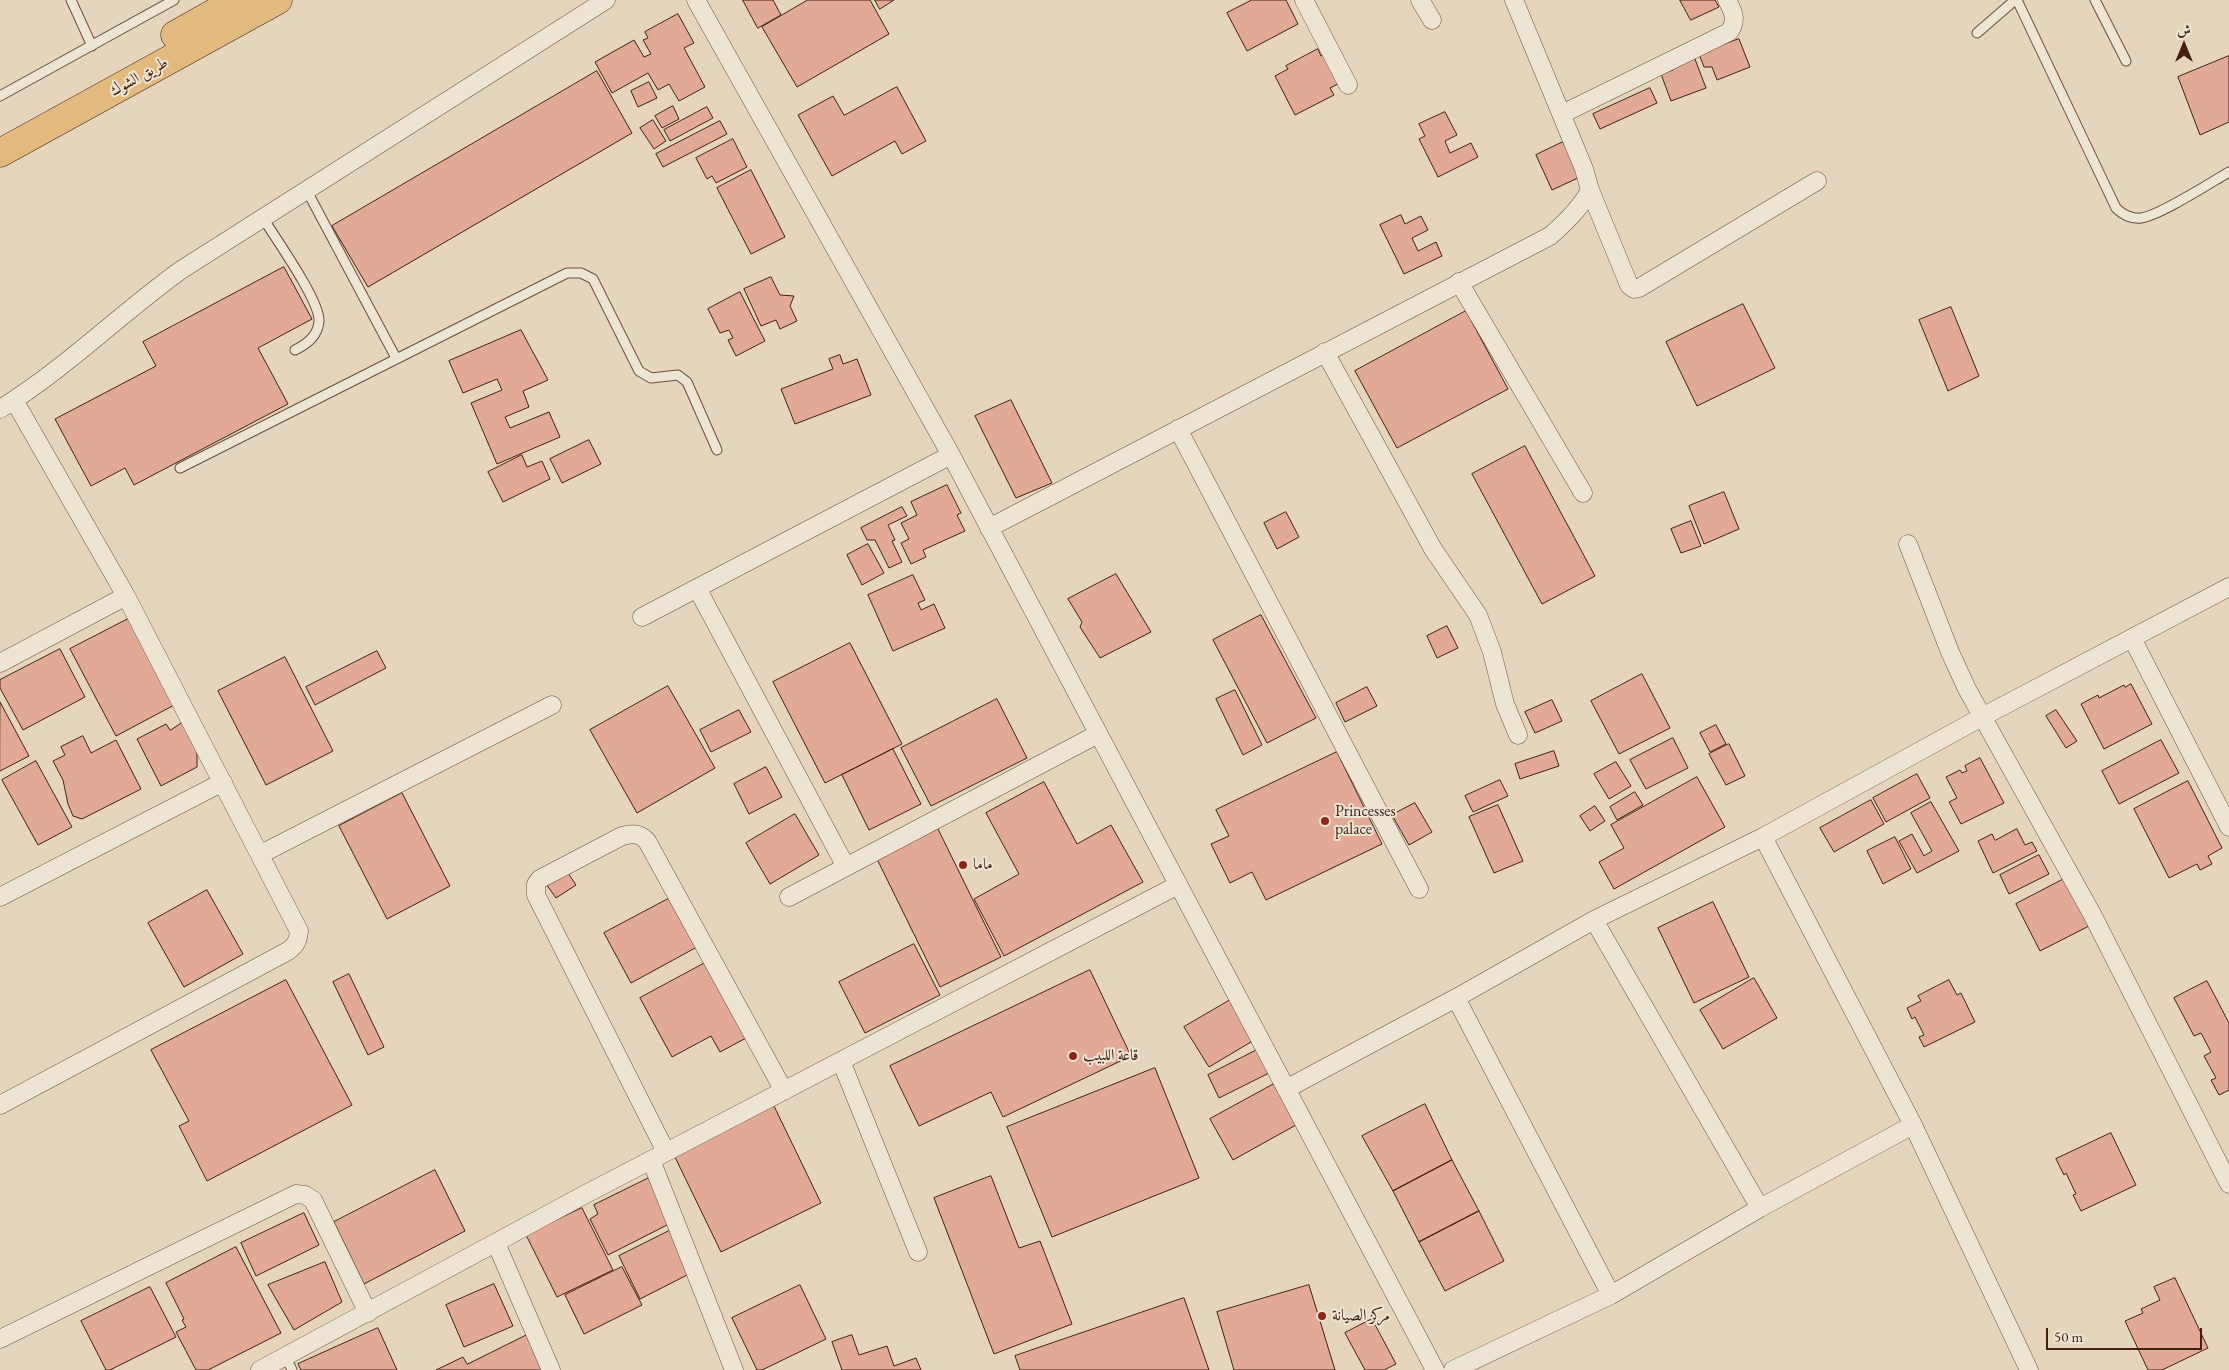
<!DOCTYPE html>
<html>
<head>
<meta charset="utf-8">
<style>
  body { margin:0 }
  #map { position:relative; width:2229px; height:1370px; overflow:hidden; background:#e4d5bc; font-family:"EB Garamond",Amiri,serif }
  canvas { display:block }
  .north { position:absolute; left:2159px; top:20px; width:50px; height:50px; -webkit-text-stroke:4px #ede4d3; paint-order:stroke; rotate:0deg; font-size:14px; font-weight:700; line-height:20px; text-align:center; color:#422114 }
  .north::after { content:''; display:block; margin:auto; width:18px; height:22px; background:#422114; clip-path:polygon(50% 0,100% 100%,50% 72%,0 100%) }
  .scale { position:absolute; left:2046px; top:1328px; width:156px; height:22px; box-sizing:border-box; border:2px solid #422114; border-top:0; padding-left:6px; font-size:15px; line-height:18px; white-space:nowrap; color:#422114; -webkit-text-stroke:4px #ede4d3; paint-order:stroke }
</style>
</head>
<body>
<div id="map">
<canvas width="2229" height="1370"></canvas>
<div class="north">ش</div>
<div class="scale">50 m</div>
</div>
<script>
const context = document.querySelector('canvas').getContext('2d');
context.lineJoin = 'round';
function fill(path, color) {
  context.fillStyle = color;
  context.fill(path, 'evenodd');
}
function strokePath(path, color, width, dash) {
  context.strokeStyle = color;
  context.lineWidth = width;
  context.lineCap = dash ? 'butt' : 'round';
  context.setLineDash(dash || []);
  context.stroke(path);
}
function label(font, color, halo, rows, align = 'center') {
  context.font = font + ' "EB Garamond",Amiri,serif';
  context.lineWidth = 4;
  context.setLineDash([]);
  context.textBaseline = 'middle';
  context.strokeStyle = halo;
  context.fillStyle = color;
  for (const [text, x, y, turn = 0] of rows) {
    context.save();
    context.translate(x, y);
    context.rotate((+turn || 0) * Math.PI / 180);
    context.textAlign = isNaN(turn) ? turn : align;
    if (halo) context.strokeText(text, 0, 0);
    context.fillText(text, 0, 0);
    context.restore();
  }
}
const building = new Path2D(`
  M 743,0 L 773,0 L 781,15 L 758,28 Z
  M 808,0 L 870,0 L 889,34 L 797,87 L 762,27 Z
  M 875,0 L 894,0 L 880,9 Z
  M 1252,0 L 1286,0 L 1298,24 L 1247,51 L 1227,13 Z
  M 1680,0 L 1715,0 L 1719,7 L 1691,20 Z
  M 678,14 L 694,43 L 684,48 L 705,87 L 679,101 L 669,84 L 658,90 L 648,73 L 612,93 L 595,62 L 634,40 L 644,57 L 651,54 L 643,40 L 648,38 L 645,32 Z
  M 1739,39 L 1750,67 L 1717,80 L 1712,67 L 1704,67 L 1699,54 Z
  M 1318,49 L 1321,56 L 1330,52 L 1339,69 L 1332,73 L 1338,84 L 1330,88 L 1334,95 L 1295,115 L 1275,76 L 1288,69 L 1286,66 Z
  M 1693,54 L 1706,88 L 1671,101 L 1661,74 L 1673,70 L 1670,62 Z
  M 2229,56 L 2229,122 L 2200,135 L 2178,77 Z
  M 597,71 L 632,133 L 368,287 L 332,226 Z
  M 649,82 L 657,98 L 638,107 L 631,91 Z
  M 897,87 L 926,141 L 902,154 L 895,141 L 832,176 L 798,115 L 833,96 L 844,115 Z
  M 1650,88 L 1657,103 L 1600,129 L 1593,114 Z
  M 673,106 L 679,119 L 662,128 L 655,116 Z
  M 707,107 L 713,118 L 670,141 L 664,130 Z
  M 1445,112 L 1457,135 L 1445,141 L 1450,153 L 1471,143 L 1478,157 L 1438,177 L 1419,139 L 1425,136 L 1419,124 Z
  M 653,120 L 666,141 L 654,149 L 640,128 Z
  M 720,121 L 727,134 L 663,167 L 656,154 Z
  M 733,139 L 747,167 L 716,183 L 712,176 L 707,179 L 696,158 Z
  M 1563,142 L 1580,177 L 1552,190 L 1536,155 Z
  M 751,170 L 785,237 L 751,254 L 717,188 Z
  M 1401,215 L 1405,224 L 1421,216 L 1428,230 L 1412,238 L 1418,251 L 1436,242 L 1442,256 L 1404,274 L 1380,225 Z
  M 284,267 L 312,319 L 258,348 L 288,404 L 134,485 L 125,468 L 91,486 L 55,419 L 156,366 L 143,342 Z
  M 771,277 L 780,295 L 794,296 L 790,306 L 797,321 L 780,329 L 776,320 L 761,326 L 744,289 Z
  M 740,292 L 765,341 L 736,356 L 728,340 L 733,338 L 729,330 L 720,333 L 708,309 Z
  M 1743,304 L 1775,368 L 1697,406 L 1666,342 Z
  M 1951,307 L 1979,376 L 1948,391 L 1919,320 Z
  M 1466,311 L 1508,389 L 1397,448 L 1355,371 Z
  M 521,330 L 548,380 L 523,391 L 529,407 L 505,417 L 510,428 L 549,412 L 560,437 L 497,464 L 471,403 L 502,390 L 497,379 L 463,393 L 449,361 Z
  M 840,355 L 843,364 L 857,359 L 871,395 L 795,424 L 781,389 L 833,369 L 829,359 Z
  M 1011,400 L 1052,483 L 1016,498 L 975,416 Z
  M 589,440 L 601,464 L 562,483 L 550,459 Z
  M 1525,446 L 1595,576 L 1542,604 L 1472,474 Z
  M 522,455 L 527,467 L 542,461 L 550,479 L 503,502 L 488,472 Z
  M 947,485 L 961,513 L 957,515 L 965,531 L 923,550 L 926,557 L 911,564 L 901,543 L 909,539 L 901,523 L 917,515 L 911,502 Z
  M 1724,492 L 1739,529 L 1704,544 L 1689,506 Z
  M 902,507 L 907,516 L 888,525 L 895,540 L 892,541 L 902,562 L 889,568 L 875,540 L 867,540 L 861,528 Z
  M 1286,512 L 1299,537 L 1277,549 L 1264,523 Z
  M 1691,521 L 1701,546 L 1681,553 L 1671,529 Z
  M 868,544 L 884,573 L 862,585 L 847,555 Z
  M 1116,574 L 1151,632 L 1100,658 L 1080,627 L 1082,622 L 1068,599 Z
  M 913,575 L 925,600 L 918,603 L 921,610 L 934,604 L 945,628 L 893,651 L 868,595 Z
  M 1261,615 L 1316,718 L 1267,743 L 1213,640 Z
  M 132,617 L 178,703 L 116,736 L 70,649 Z
  M 1447,626 L 1458,648 L 1437,658 L 1427,636 Z
  M 850,643 L 902,744 L 825,783 L 773,682 Z
  M 60,649 L 85,697 L 23,730 L 0,688 L 0,680 Z
  M 377,651 L 386,668 L 315,705 L 306,687 Z
  M 285,657 L 333,751 L 266,785 L 218,691 Z
  M 1642,674 L 1670,728 L 1619,754 L 1591,701 Z
  M 2131,684 L 2152,724 L 2104,749 L 2081,704 L 2098,695 L 2099,698 L 2124,685 L 2125,687 Z
  M 668,686 L 715,768 L 637,813 L 590,730 Z
  M 1367,687 L 1377,706 L 1345,722 L 1336,703 Z
  M 1235,690 L 1262,745 L 1243,755 L 1216,699 Z
  M 997,699 L 1027,758 L 931,806 L 901,748 Z
  M 1552,700 L 1562,721 L 1535,733 L 1525,712 Z
  M 0,702 L 29,756 L 0,771 Z
  M 739,710 L 751,732 L 711,752 L 700,730 Z
  M 2056,710 L 2077,741 L 2066,748 L 2046,716 Z
  M 182,723 L 197,752 L 197,767 L 161,786 L 137,739 L 166,724 L 170,730 Z
  M 1716,725 L 1726,744 L 1710,752 L 1700,733 Z
  M 83,736 L 91,753 L 116,740 L 141,789 L 82,819 L 73,816 L 68,804 L 63,780 L 53,761 L 65,755 L 61,747 Z
  M 1673,738 L 1688,768 L 1646,789 L 1630,760 Z
  M 2161,740 L 2179,773 L 2119,804 L 2102,771 Z
  M 1729,744 L 1745,776 L 1726,785 L 1709,754 Z
  M 893,749 L 921,804 L 869,830 L 842,775 Z
  M 1554,751 L 1559,766 L 1520,779 L 1515,764 Z
  M 1337,752 L 1382,844 L 1266,900 L 1252,872 L 1230,883 L 1211,844 L 1229,836 L 1216,810 Z
  M 1980,758 L 2004,803 L 1961,824 L 1949,802 L 1957,798 L 1946,777 L 1960,770 L 1962,773 L 1967,771 L 1965,766 Z
  M 36,761 L 72,827 L 38,845 L 2,780 Z
  M 1616,762 L 1631,786 L 1609,799 L 1594,774 Z
  M 766,767 L 782,797 L 749,814 L 734,784 Z
  M 1917,774 L 1930,798 L 1886,822 L 1873,798 Z
  M 1697,777 L 1725,827 L 1614,889 L 1599,862 L 1624,848 L 1611,825 Z
  M 1500,780 L 1508,796 L 1473,812 L 1465,796 Z
  M 2188,781 L 2222,848 L 2208,856 L 2212,864 L 2200,870 L 2197,864 L 2169,878 L 2134,809 Z
  M 1044,782 L 1077,844 L 1111,825 L 1143,882 L 1004,956 L 974,899 L 1019,874 L 986,813 Z
  M 1635,792 L 1643,805 L 1617,820 L 1610,807 Z
  M 402,793 L 450,886 L 387,919 L 339,826 Z
  M 1871,800 L 1884,824 L 1834,852 L 1820,828 Z
  M 1931,802 L 1959,851 L 1917,873 L 1899,841 L 1912,834 L 1924,856 L 1932,851 L 1911,813 Z
  M 1415,803 L 1432,832 L 1409,845 L 1392,815 Z
  M 1498,805 L 1523,861 L 1494,873 L 1469,817 Z
  M 1595,806 L 1605,821 L 1590,831 L 1580,816 Z
  M 795,814 L 819,855 L 770,884 L 746,843 Z
  M 938,829 L 1001,957 L 940,987 L 877,859 Z
  M 2017,829 L 2025,845 L 2032,842 L 2037,851 L 1993,873 L 1978,841 L 1992,834 L 1995,840 Z
  M 1895,837 L 1911,869 L 1883,884 L 1867,851 Z
  M 2039,855 L 2049,874 L 2009,894 L 2000,875 Z
  M 566,870 L 576,885 L 556,898 L 546,884 Z
  M 2064,879 L 2089,926 L 2040,951 L 2016,904 Z
  M 207,890 L 243,954 L 184,987 L 148,923 Z
  M 670,898 L 697,947 L 631,983 L 604,933 Z
  M 1713,902 L 1749,977 L 1694,1003 L 1658,928 Z
  M 914,944 L 940,995 L 865,1033 L 839,982 Z
  M 705,963 L 746,1038 L 720,1052 L 711,1036 L 672,1057 L 640,998 Z
  M 1090,970 L 1131,1056 L 1003,1117 L 991,1092 L 919,1126 L 890,1066 Z
  M 349,974 L 384,1047 L 368,1055 L 333,982 Z
  M 1754,978 L 1777,1018 L 1723,1049 L 1700,1010 Z
  M 286,980 L 352,1105 L 207,1181 L 179,1126 L 189,1121 L 151,1050 Z
  M 1949,980 L 1957,995 L 1961,993 L 1975,1022 L 1924,1047 L 1919,1037 L 1924,1035 L 1915,1017 L 1912,1019 L 1907,1008 L 1921,1001 L 1918,996 Z
  M 2207,981 L 2229,1023 L 2229,1090 L 2219,1095 L 2211,1080 L 2216,1078 L 2204,1056 L 2211,1052 L 2201,1033 L 2194,1036 L 2174,998 Z
  M 1232,999 L 1256,1039 L 1209,1067 L 1184,1027 Z
  M 1257,1050 L 1269,1073 L 1219,1098 L 1208,1075 Z
  M 1155,1068 L 1199,1178 L 1052,1237 L 1007,1127 Z
  M 1274,1084 L 1296,1125 L 1233,1160 L 1210,1119 Z
  M 773,1104 L 821,1203 L 721,1252 L 673,1153 Z
  M 1425,1104 L 1452,1160 L 1393,1191 L 1362,1136 Z
  M 2111,1133 L 2136,1185 L 2081,1211 L 2073,1195 L 2076,1194 L 2066,1173 L 2064,1175 L 2056,1159 Z
  M 1452,1160 L 1479,1211 L 1419,1242 L 1393,1191 Z
  M 435,1170 L 465,1231 L 364,1284 L 334,1222 Z
  M 991,1176 L 1019,1248 L 1040,1241 L 1072,1324 L 994,1354 L 934,1198 Z
  M 649,1178 L 671,1223 L 608,1255 L 590,1219 L 598,1214 L 594,1205 Z
  M 582,1208 L 613,1270 L 557,1297 L 526,1235 Z
  M 1479,1211 L 1504,1261 L 1445,1291 L 1419,1242 Z
  M 304,1213 L 319,1245 L 256,1276 L 241,1243 Z
  M 673,1229 L 695,1271 L 640,1299 L 619,1256 Z
  M 236,1247 L 281,1333 L 208,1370 L 196,1370 L 176,1332 L 186,1327 L 182,1320 L 184,1319 L 166,1283 Z
  M 325,1262 L 342,1302 L 294,1330 L 268,1285 Z
  M 622,1267 L 642,1305 L 584,1334 L 565,1295 Z
  M 2175,1278 L 2208,1348 L 2162,1370 L 2148,1370 L 2125,1321 L 2143,1313 L 2141,1309 L 2160,1300 L 2154,1287 Z
  M 494,1284 L 513,1326 L 464,1347 L 446,1305 Z
  M 800,1285 L 826,1339 L 762,1370 L 757,1370 L 732,1318 Z
  M 1309,1285 L 1335,1370 L 1234,1370 L 1217,1312 Z
  M 150,1287 L 176,1337 L 110,1370 L 106,1370 L 81,1321 Z
  M 1184,1298 L 1209,1370 L 1020,1370 L 1015,1356 Z
  M 1372,1319 L 1396,1364 L 1384,1370 L 1365,1370 L 1345,1333 Z
  M 378,1328 L 397,1370 L 301,1370 L 298,1364 Z
  M 527,1335 L 544,1370 L 436,1370 L 463,1357 L 467,1364 Z
  M 852,1335 L 859,1355 L 887,1346 L 894,1366 L 916,1358 L 921,1370 L 842,1370 L 832,1342 Z`);
fill(building, '#e3a997');
strokePath(building, '#422114', 1);
const service = new Path2D(`
  M 71,0 L 92,46
  M 2017,0 L 2116,208 C 2123,215 2131,219 2141,218 C 2159,216 2210,183 2229,172
  M 2095,0 L 2126,61
  M 1977,33 L 2015,0
  M 0,96 L 174,0
  M 307,191 L 396,358
  M 263,218 C 276,239 320,301 319,321 C 318,336 307,344 295,350
  M 180,468 L 567,273 L 581,273 L 593,279 L 639,371 L 651,378 L 678,375 L 687,382 L 717,450
  M 286,1357 L 292,1370`);
const minor = new Path2D(`
  M 696,0 L 951,455 L 1435,1370
  M 1304,0 L 1348,85
  M 1420,0 L 1432,20
  M 1562,114 L 1729,32 C 1738,20 1733,11 1727,0
  M 1590,190 L 1629,285 L 1634,289 L 1639,288 L 1817,181
  M 1459,282 L 1583,493
  M 1325,352 L 1433,549 L 1478,615 L 1492,652 L 1505,704 L 1518,735
  M 0,409 C 65,369 120,314 181,270 L 606,0
  M 1178,429 L 1419,889
  M 989,528 L 1550,236 C 1565,223 1581,208 1590,190 L 1584,169 L 1514,0
  M 1908,544 L 1950,652 L 1967,689 L 2092,914 L 2229,1184
  M 697,588 L 846,867
  M 642,617 L 951,455
  M 2132,638 L 2229,827
  M 0,663 L 126,596
  M 1763,837 L 1913,1125 L 2029,1370
  M 261,854 L 552,705
  M 0,897 L 223,782
  M 789,897 L 1098,734
  M 1594,920 L 1760,1208
  M 1456,998 L 1611,1295
  M 841,1061 L 918,1252
  M 1286,1089 L 1456,998 L 1594,920 L 1763,837 L 1982,717 L 2229,587
  M 0,1105 L 288,951 C 296,945 298,941 299,931 L 126,596 L 14,400
  M 666,1152 L 536,895 L 536,884 L 540,879 L 622,836 C 633,833 639,833 647,841 L 784,1091
  M 651,1160 L 734,1370
  M 496,1243 L 551,1370
  M 0,1339 L 296,1194 L 305,1195 L 313,1200 L 368,1313
  M 260,1370 L 582,1196 L 1178,885
  M 1453,1370 L 1611,1295 L 1760,1208 L 1913,1125`);
const primary = new Path2D(`
  M 175,35 L 237,0
  M 0,153 L 278,0`);
strokePath(service, '#6a4e3e', 11);
strokePath(minor, '#6a4e3e', 19);
strokePath(primary, '#422114', 29);
strokePath(service, '#ede4d3', 9);
strokePath(minor, '#ede4d3', 18);
strokePath(primary, '#e2ba7e', 28);
for (const [x, y, r, color] of [
  [1325,821,5,"#8f2418"],
  [963,865,5,"#8f2418"],
  [1073,1056,5,"#8f2418"],
  [1322,1316,5,"#8f2418"]
]) {
  const dot = new Path2D();
  dot.arc(x, y, r, 0, 2 * Math.PI);
  context.fillStyle = color;
  context.fill(dot);
  strokePath(dot, '#ede4d3', 2);
}
label('16px', '#422114', '#ede4d3', [
  ["طريق الشوك",139,77,-29]
]);
label('16px', '#422114', '#ede4d3', [
  ["Princesses",1335,812],
  ["palace",1335,830],
  ["ماما",973,865],
  ["قاعة اللبيب",1083,1056],
  ["مركز الصيانة",1332,1316]
], 'left');
</script>
</body>
</html>
